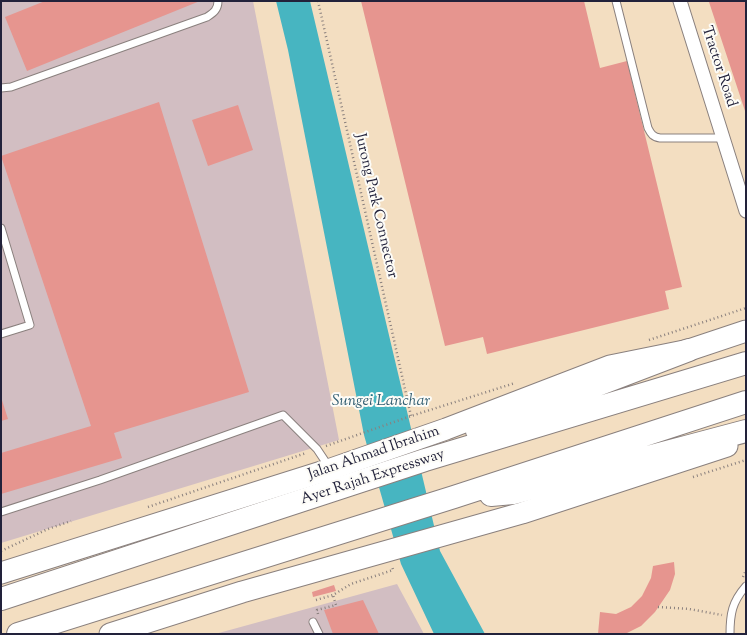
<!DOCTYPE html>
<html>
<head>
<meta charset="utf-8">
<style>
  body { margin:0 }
  #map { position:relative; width:747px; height:635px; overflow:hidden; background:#f3dec1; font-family:"Sorts Mill Goudy",serif }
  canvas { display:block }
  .frame { position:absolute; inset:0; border:2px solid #22223b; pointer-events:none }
</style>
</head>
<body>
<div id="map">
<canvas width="747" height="635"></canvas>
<div class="frame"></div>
</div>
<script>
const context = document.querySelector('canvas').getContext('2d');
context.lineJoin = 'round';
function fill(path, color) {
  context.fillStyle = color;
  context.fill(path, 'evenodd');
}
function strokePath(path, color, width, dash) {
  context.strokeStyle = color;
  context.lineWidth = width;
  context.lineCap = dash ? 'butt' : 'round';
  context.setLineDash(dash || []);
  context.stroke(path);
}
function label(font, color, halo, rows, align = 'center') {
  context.font = font + ' "Sorts Mill Goudy",serif';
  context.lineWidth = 4;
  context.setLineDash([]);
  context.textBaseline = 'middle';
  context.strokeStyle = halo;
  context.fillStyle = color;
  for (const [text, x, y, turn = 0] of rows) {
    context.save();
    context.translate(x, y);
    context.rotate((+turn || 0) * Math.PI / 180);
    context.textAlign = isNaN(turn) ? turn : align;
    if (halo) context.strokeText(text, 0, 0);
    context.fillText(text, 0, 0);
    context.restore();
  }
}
fill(new Path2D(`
  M 1,1 L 253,1 L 339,440 L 1,543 Z
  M 397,584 L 424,634 L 215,634 L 237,628 Z`), '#d2bec2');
fill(new Path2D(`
  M 276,1 L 310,1 L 440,551 L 485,634 L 434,634 L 401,564 L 364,435 L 288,50 Z`), '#47b5c1');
fill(new Path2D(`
  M 45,1 L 200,1 L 27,71 L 5,17 Z
  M 361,1 L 584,1 L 600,68 L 627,61 L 682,287 L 665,291 L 669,309 L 487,354 L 483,337 L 445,346 Z
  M 710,1 L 746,1 L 746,114 L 709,2 Z
  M 159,102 L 249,392 L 114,433 L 122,458 L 1,494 L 1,453 L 91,426 L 1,156 Z
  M 238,105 L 253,150 L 208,166 L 192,120 Z
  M 1,397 L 8,419 L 1,421 Z
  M 674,562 L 675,574 L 670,590 L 655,612 L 641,626 L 625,634 L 598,634 L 600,612 L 616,614 L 631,607 L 642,596 L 651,578 L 653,566 Z
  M 334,585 L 336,591 L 313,597 L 312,592 Z
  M 363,600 L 379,634 L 333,634 L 324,610 Z`), '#e6958f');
const service = new Path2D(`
  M 616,1 L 648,128 C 651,134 653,137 660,138 L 723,138
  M 1,88 L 11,87 L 207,17 C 213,13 218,10 218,1
  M 1,228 L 30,325 L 1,334
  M 1,512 L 100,480 L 283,415 L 317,449 L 329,467
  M 313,622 L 319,634
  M 730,634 C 730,614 732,602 746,586`);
const minor = new Path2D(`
  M 680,1 L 746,211`);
const primary = new Path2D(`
  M 1,573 L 331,469 L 446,429 L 610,366 L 689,350 L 746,331
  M 110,634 L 242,592 L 522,513 L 727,446`);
const motorway = new Path2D(`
  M 477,431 L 689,350
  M 491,495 L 513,493 L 746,431
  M 1,599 L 425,460 L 746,363
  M 18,634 L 454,497 L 746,402`);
strokePath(service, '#8a807e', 9);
strokePath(minor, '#8a807e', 15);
strokePath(primary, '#8a807e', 23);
strokePath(motorway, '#8a807e', 24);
strokePath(new Path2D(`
  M 318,1 L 411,416
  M 649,340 L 746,308
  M 326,446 L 411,416 L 515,383
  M 693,477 L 746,460
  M 148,507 L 306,453
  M 1,551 L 48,529 L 71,521
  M 743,577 L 746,570
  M 316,600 L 333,595 L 351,584 L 393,570 L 392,566
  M 658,607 L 689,609 L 722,615
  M 318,614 L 317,610 L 336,605 L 333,595`), '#8a807e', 2.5, [1, 3]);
strokePath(service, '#fff', 7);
strokePath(minor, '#fff', 13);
strokePath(primary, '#fff', 21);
strokePath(motorway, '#fff', 22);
label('15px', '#22223b', '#fdfcf7', [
  ["Tractor Road",718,67,72],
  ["Jurong Park Connector",375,206,77],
  ["Jalan Ahmad Ibrahim",374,454,-19],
  ["Ayer Rajah Expressway",373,478,-18]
]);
label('italic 16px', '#315d71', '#fdfcf7', [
  ["Sungei Lanchar",381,402]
]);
</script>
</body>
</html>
